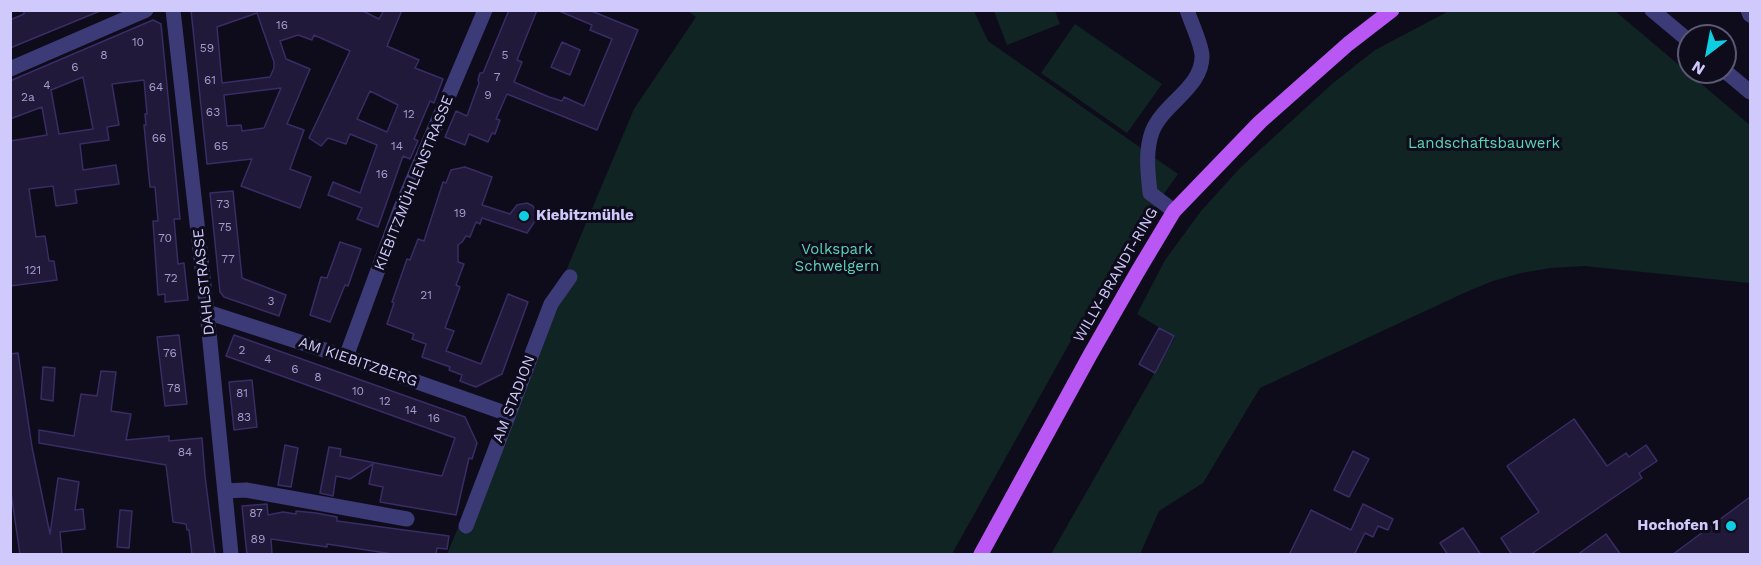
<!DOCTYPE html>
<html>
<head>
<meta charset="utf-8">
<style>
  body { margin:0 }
  #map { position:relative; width:1761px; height:565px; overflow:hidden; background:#0e0c1b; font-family:"Work Sans",sans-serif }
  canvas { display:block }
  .frame { position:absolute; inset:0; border:12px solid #cfc9fc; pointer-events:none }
  .north { position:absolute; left:1677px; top:24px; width:60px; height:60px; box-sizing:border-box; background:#0e0c1b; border:2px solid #5b5875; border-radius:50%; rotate:212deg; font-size:16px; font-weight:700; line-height:24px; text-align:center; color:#cfc9fc }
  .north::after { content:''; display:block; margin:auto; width:21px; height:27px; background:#0ecee2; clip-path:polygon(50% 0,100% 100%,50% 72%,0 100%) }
</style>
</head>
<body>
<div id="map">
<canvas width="1761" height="565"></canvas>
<div class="frame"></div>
<div class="north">N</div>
</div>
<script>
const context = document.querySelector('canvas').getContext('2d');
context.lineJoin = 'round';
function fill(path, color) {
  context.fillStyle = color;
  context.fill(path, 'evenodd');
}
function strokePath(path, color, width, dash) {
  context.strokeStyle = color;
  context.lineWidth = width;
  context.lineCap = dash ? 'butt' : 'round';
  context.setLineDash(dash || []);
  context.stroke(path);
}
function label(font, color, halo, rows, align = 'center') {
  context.font = font + ' "Work Sans",sans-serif';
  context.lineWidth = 6;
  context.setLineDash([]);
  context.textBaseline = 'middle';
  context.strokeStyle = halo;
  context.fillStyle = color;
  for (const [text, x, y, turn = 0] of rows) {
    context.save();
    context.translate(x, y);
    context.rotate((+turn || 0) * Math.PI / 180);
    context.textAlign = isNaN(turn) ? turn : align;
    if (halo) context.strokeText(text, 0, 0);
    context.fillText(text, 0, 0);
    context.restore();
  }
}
fill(new Path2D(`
  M 822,10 L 974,11 L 988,41 L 1178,174 L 1112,267 L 952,554 L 447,554 L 634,109 L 696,17 L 688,11 Z
  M 994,11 L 1055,11 L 1060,24 L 1007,45 Z
  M 1449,11 L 1615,11 L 1750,125 L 1750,283 L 1584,266 L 1550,268 L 1521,273 L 1493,281 L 1466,292 L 1260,388 L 1203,483 L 1159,511 L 1140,554 L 1051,554 L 1175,337 L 1137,314 L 1165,260 L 1201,211 L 1240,168 L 1332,84 L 1375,50 Z
  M 1075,24 L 1162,84 L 1127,133 L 1041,73 Z`), '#0f2423');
const building = new Path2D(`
  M 24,10 L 100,10 L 100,11 L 10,48 L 10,20 L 24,14 Z
  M 191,10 L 361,10 L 379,19 L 384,10 L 402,10 L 387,46 L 419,60 L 415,68 L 443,79 L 434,103 L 430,101 L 414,139 L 418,141 L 410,159 L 403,156 L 378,227 L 357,219 L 362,208 L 328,195 L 333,182 L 360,193 L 377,145 L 350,134 L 346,144 L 328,138 L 321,146 L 309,138 L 350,51 L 314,35 L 312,40 L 298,35 L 280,41 L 286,59 L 310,69 L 287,124 L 304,130 L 290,169 L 311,177 L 300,208 L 241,186 L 252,159 L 207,164 ZM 257,13 L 274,62 L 274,68 L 270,77 L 222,83 L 217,27 ZM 281,88 L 264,128 L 242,131 L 241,125 L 227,126 L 224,95 ZM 370,91 L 398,105 L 387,132 L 357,119 Z
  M 509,10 L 537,10 L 517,60 L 522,62 L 514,82 L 549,97 L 562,101 L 564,97 L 584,106 L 612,39 L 590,30 L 592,25 L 557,10 L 589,10 L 638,30 L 597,130 L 507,94 L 496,119 L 500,120 L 495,134 L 492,133 L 488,142 L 469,134 L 465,145 L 445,137 L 456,111 L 467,116 L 479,83 L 478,80 L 480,73 L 483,73 Z
  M 153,20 L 161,24 L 180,219 L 174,219 L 178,264 L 184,263 L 188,300 L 165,302 L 165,294 L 158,295 L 153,221 L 158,221 L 155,187 L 150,187 L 144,125 L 146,125 L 145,114 L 147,114 L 144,80 L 112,84 L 119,125 L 107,127 L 109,140 L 80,144 L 83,170 L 116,165 L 119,184 L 75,190 L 77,203 L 56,206 L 53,186 L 29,189 L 36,237 L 45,236 L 49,261 L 54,261 L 57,280 L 10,286 L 10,141 L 47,135 L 42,107 L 10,119 L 10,81 ZM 83,77 L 93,129 L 59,134 L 51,90 Z
  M 562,42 L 580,50 L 570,75 L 551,67 Z
  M 465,167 L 492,177 L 482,205 L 510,214 L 517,205 L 527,203 L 533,206 L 537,215 L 535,221 L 527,233 L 482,218 L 480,224 L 476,222 L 470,237 L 466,236 L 462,242 L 458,245 L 458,262 L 464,264 L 456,285 L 460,287 L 445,328 L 454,331 L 446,351 L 481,364 L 508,294 L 528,302 L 502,374 L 476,387 L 460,381 L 462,375 L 449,370 L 450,367 L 422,357 L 426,344 L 412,339 L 414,334 L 387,324 L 394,303 L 392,302 L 407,259 L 410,260 L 418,239 L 424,241 L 443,182 L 446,183 L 451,170 Z
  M 233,191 L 242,278 L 286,295 L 279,316 L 224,297 L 220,292 L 210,193 Z
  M 340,242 L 361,249 L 348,286 L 345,285 L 330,322 L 310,315 L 321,277 L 327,278 Z
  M 1159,328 L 1174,336 L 1155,373 L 1139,364 Z
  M 179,335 L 187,404 L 165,406 L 157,337 Z
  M 234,335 L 465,417 L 477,443 L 472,459 L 469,458 L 456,515 L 380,502 L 383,487 L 369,484 L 373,464 L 350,479 L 336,476 L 333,496 L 320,493 L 329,447 L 341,449 L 340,456 L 442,476 L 455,438 L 226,356 Z
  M 18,353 L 32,447 L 50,534 L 58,478 L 79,482 L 75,510 L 83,509 L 85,529 L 60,532 L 62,555 L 20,555 L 10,485 L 10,354 Z
  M 43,367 L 55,368 L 53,401 L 41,399 Z
  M 101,371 L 116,372 L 111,411 L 131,414 L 126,440 L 169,436 L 169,441 L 202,438 L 205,476 L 215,555 L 192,555 L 189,530 L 187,530 L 186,524 L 173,522 L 166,465 L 39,443 L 39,430 L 74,436 L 81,394 L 97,396 Z
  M 252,380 L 257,427 L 234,430 L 229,382 Z
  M 1574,419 L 1607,466 L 1626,453 L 1629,457 L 1646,445 L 1657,461 L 1639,473 L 1642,478 L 1530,555 L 1512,555 L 1501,538 L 1539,512 L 1507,466 Z
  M 285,445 L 298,448 L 291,487 L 278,485 Z
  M 1353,451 L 1369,459 L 1349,497 L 1334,490 Z
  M 1750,497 L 1750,555 L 1672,555 Z
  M 267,504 L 268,515 L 283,512 L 296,514 L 296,511 L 316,513 L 337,517 L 337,521 L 449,536 L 447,549 L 437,548 L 436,555 L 399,555 L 327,544 L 327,547 L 271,539 L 272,555 L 247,555 L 242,506 Z
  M 1363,504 L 1393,519 L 1388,530 L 1378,526 L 1373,537 L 1365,533 L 1354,555 L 1289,555 L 1311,510 L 1351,530 Z
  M 120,510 L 132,511 L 129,548 L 117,547 Z
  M 1463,528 L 1481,555 L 1448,555 L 1440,543 Z
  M 1606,534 L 1621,555 L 1577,555 Z`);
fill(building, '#20193a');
strokePath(building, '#382d65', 1.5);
strokePath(new Path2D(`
  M 173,10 L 207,312 L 231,554
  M 1652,10 L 1689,41
  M 1748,10 L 1750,15
  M 10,69 L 146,10
  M 1725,71 L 1750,92
  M 1174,211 L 1150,193 C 1148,173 1145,152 1152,132 C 1163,103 1203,88 1202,55 C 1201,43 1191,22 1187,10
  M 207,312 L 346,357 L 508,414
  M 346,357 L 400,210 L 485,10
  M 225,491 L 246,490 L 407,519
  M 466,526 L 551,304 L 570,277`), '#3c3a77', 15);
strokePath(new Path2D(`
  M 981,554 L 1090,355 L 1138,271 L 1174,211 L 1260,122 L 1348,44 L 1392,10`), '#b957f4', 15);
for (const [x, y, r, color] of [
  [524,216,6,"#0ecee2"],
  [1731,526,6,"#0ecee2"]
]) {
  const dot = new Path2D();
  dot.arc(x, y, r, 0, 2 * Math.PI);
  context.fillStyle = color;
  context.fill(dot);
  strokePath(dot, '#0e0c1b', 2);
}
label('12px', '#a39dcc', null, [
  ["16",282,25],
  ["10",138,42],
  ["59",207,48],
  ["8",104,55],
  ["5",505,55],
  ["6",75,67],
  ["7",497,77],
  ["61",210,80],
  ["4",47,85],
  ["64",156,87],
  ["9",488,95],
  ["2a",28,97],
  ["63",213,112],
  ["12",409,114],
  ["66",159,138],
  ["65",221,146],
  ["14",397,146],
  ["16",382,174],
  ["73",223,204],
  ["19",460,213],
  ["75",225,227],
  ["70",165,238],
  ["77",228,259],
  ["121",33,270],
  ["72",171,278],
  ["21",426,295],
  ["3",271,301],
  ["2",242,350],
  ["76",170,353],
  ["4",268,359],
  ["6",295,369],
  ["8",318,377],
  ["78",174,388],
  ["10",358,391],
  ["81",242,393],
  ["12",385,401],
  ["14",411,410],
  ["83",244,417],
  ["16",434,418],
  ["84",185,452],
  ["87",256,513],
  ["89",258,539]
]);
label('15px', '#5bd5b7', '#0e0c1b', [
  ["Landschaftsbauwerk",1484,144],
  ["Volkspark",837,250],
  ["Schwelgern",837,267]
]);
label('15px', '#cfc9fc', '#0e0c1b', [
  ["KIEBITZMÜHLENSTRASSE",414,183,-68],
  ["WILLY-BRANDT-RING",1116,275,-60],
  ["DAHLSTRASSE",204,282,-96],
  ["AM KIEBITZBERG",358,362,19],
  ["AM STADION",514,399,-69]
]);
label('bold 15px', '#cfc9fc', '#0e0c1b', [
  ["Kiebitzmühle",536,216],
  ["Hochofen 1",1719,526,"right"]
], 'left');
</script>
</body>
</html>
